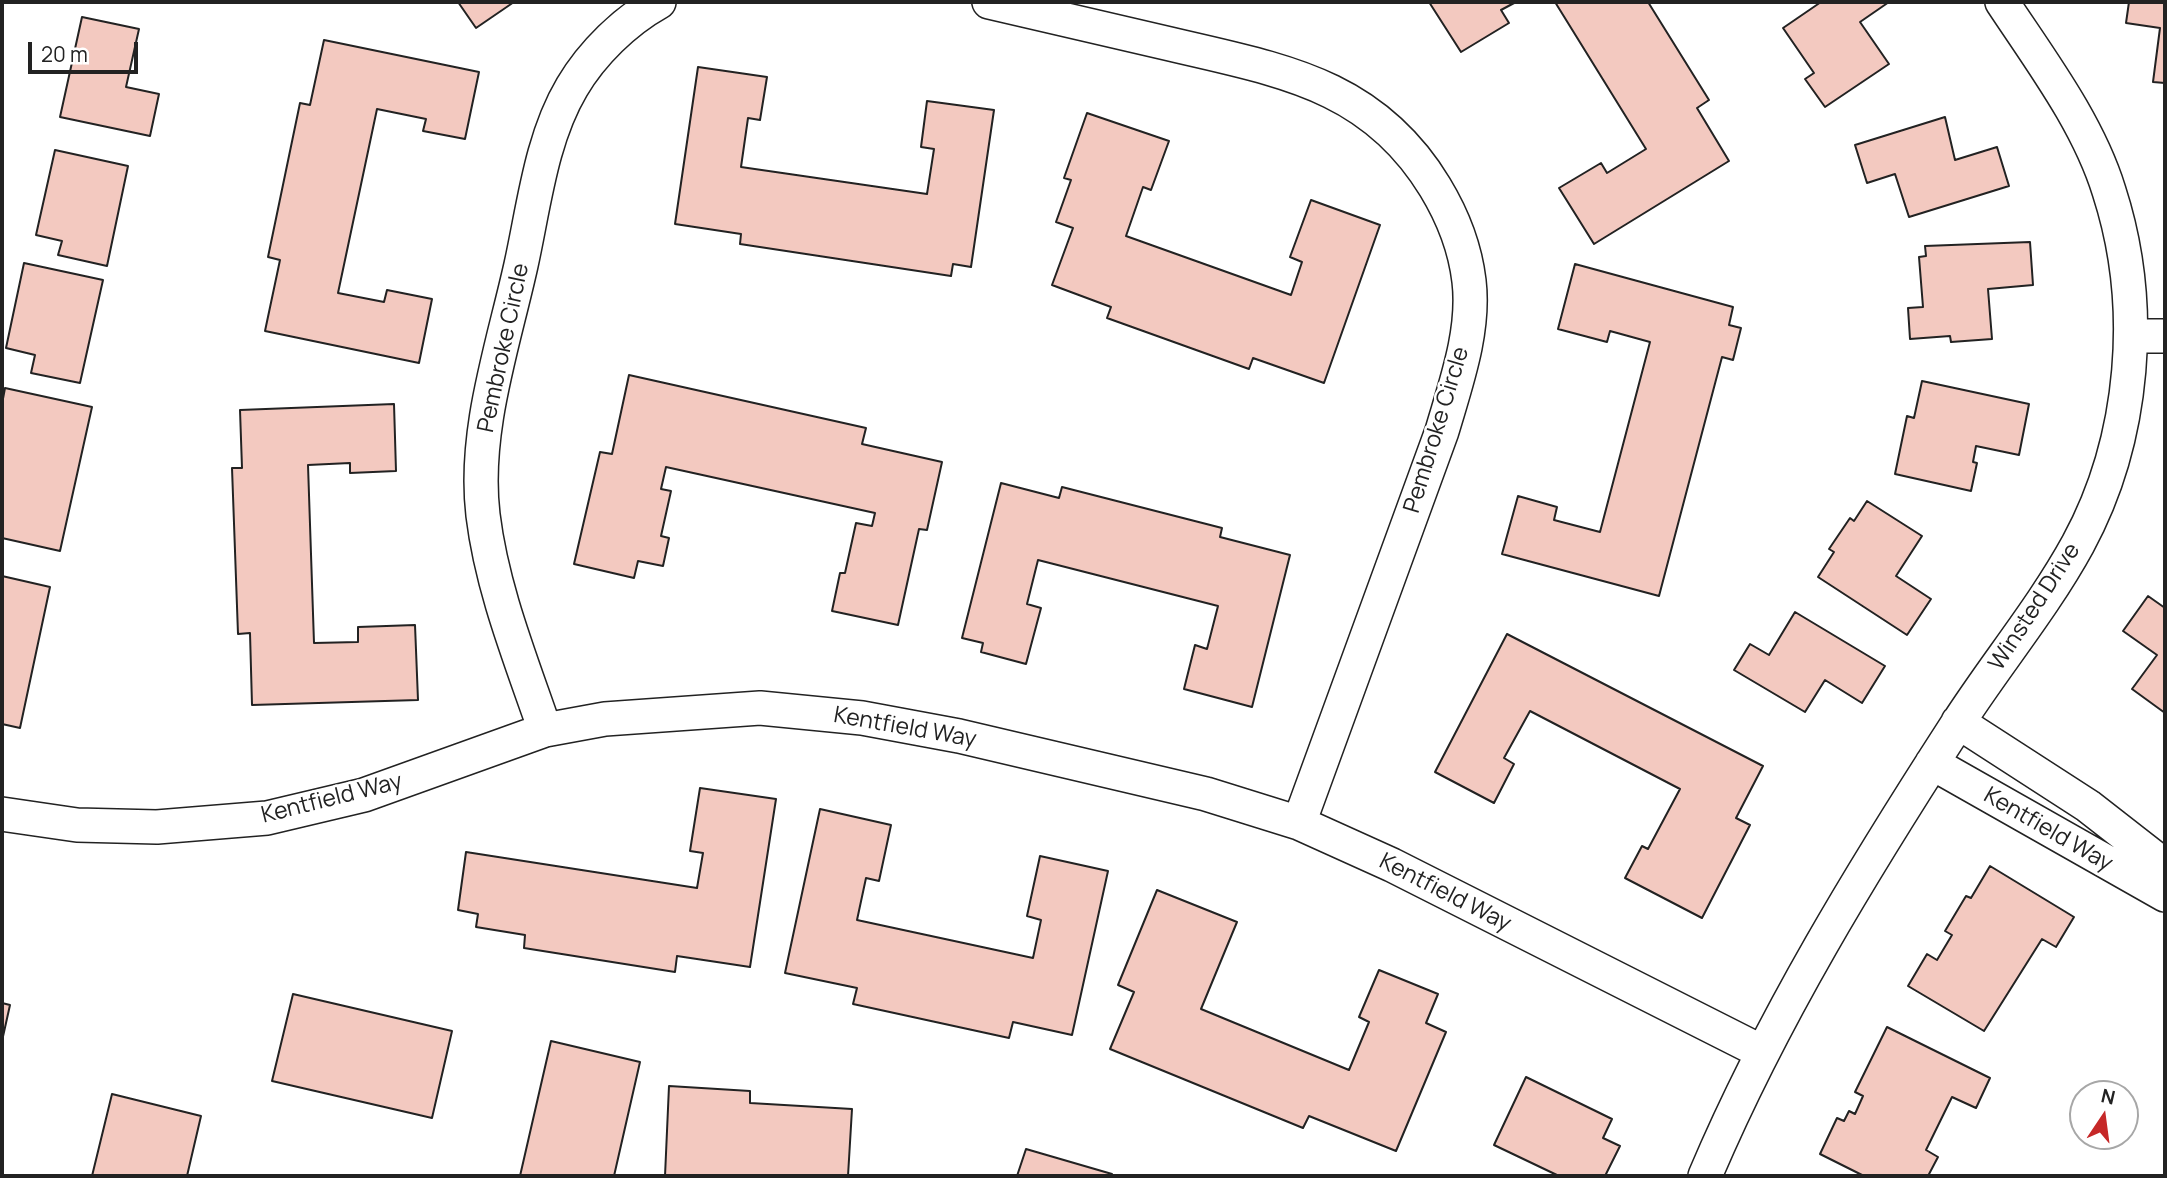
<!DOCTYPE html>
<html>
<head>
<meta charset="utf-8">
<style>
  body { margin:0 }
  #map { position:relative; width:2167px; height:1178px; overflow:hidden; background:#fff; font-family:Manrope,sans-serif }
  canvas { display:block }
  .frame { position:absolute; inset:0; border:4px solid #222; pointer-events:none }
  .north { position:absolute; left:2069px; top:1080px; width:70px; height:70px; box-sizing:border-box; background:#fff; border:2px solid #a7a7a7; border-radius:50%; rotate:13deg; font-size:19px; font-weight:700; line-height:28px; text-align:center; color:#222 }
  .north::after { content:''; display:block; margin:auto; width:24px; height:32px; background:#c62828; clip-path:polygon(50% 0,100% 100%,50% 72%,0 100%) }
  .scale { position:absolute; left:28px; top:42px; width:110px; height:32px; box-sizing:border-box; border:4px solid #222; border-top:0; padding-left:9px; font-size:21px; line-height:24px; white-space:nowrap; color:#222; -webkit-text-stroke:5px #fff; paint-order:stroke }
</style>
</head>
<body>
<div id="map">
<canvas width="2167" height="1178"></canvas>
<div class="frame"></div>
<div class="north">N</div>
<div class="scale">20 m</div>
</div>
<script>
const context = document.querySelector('canvas').getContext('2d');
context.lineJoin = 'round';
function fill(path, color) {
  context.fillStyle = color;
  context.fill(path, 'evenodd');
}
function strokePath(path, color, width, dash) {
  context.strokeStyle = color;
  context.lineWidth = width;
  context.lineCap = dash ? 'butt' : 'round';
  context.setLineDash(dash || []);
  context.stroke(path);
}
function label(font, color, halo, rows, align = 'center') {
  context.font = font + ' Manrope,sans-serif';
  context.lineWidth = 5;
  context.setLineDash([]);
  context.textBaseline = 'middle';
  context.strokeStyle = halo;
  context.fillStyle = color;
  for (const [text, x, y, turn = 0] of rows) {
    context.save();
    context.translate(x, y);
    context.rotate((+turn || 0) * Math.PI / 180);
    context.textAlign = isNaN(turn) ? turn : align;
    if (halo) context.strokeText(text, 0, 0);
    context.fillText(text, 0, 0);
    context.restore();
  }
}
const building = new Path2D(`
  M 458,2 L 514,2 L 476,28 Z
  M 1429,2 L 1516,2 L 1501,10 L 1509,23 L 1461,52 Z
  M 1555,2 L 1648,2 L 1709,100 L 1697,108 L 1729,161 L 1594,244 L 1559,188 L 1601,163 L 1607,173 L 1646,149 Z
  M 1821,2 L 1889,2 L 1860,22 L 1889,64 L 1825,107 L 1805,79 L 1814,73 L 1783,28 Z
  M 2129,2 L 2165,2 L 2165,83 L 2153,82 L 2160,28 L 2126,23 Z
  M 82,17 L 139,29 L 126,87 L 159,94 L 150,136 L 60,117 Z
  M 324,40 L 479,72 L 465,139 L 423,131 L 426,119 L 377,109 L 338,293 L 384,302 L 387,290 L 432,299 L 419,363 L 265,331 L 280,260 L 268,257 L 300,103 L 310,105 Z
  M 698,67 L 767,77 L 760,120 L 748,118 L 741,167 L 927,194 L 934,149 L 921,147 L 927,101 L 994,110 L 971,267 L 953,264 L 951,276 L 740,244 L 741,234 L 675,224 Z
  M 1087,113 L 1169,141 L 1151,190 L 1143,187 L 1126,236 L 1291,295 L 1302,262 L 1290,257 L 1311,200 L 1380,225 L 1324,383 L 1253,358 L 1249,369 L 1107,318 L 1111,307 L 1052,285 L 1073,228 L 1056,222 L 1071,180 L 1064,178 Z
  M 1945,117 L 1955,160 L 1997,147 L 2009,186 L 1909,217 L 1895,174 L 1867,183 L 1855,145 Z
  M 55,150 L 128,166 L 107,266 L 58,255 L 62,241 L 36,235 Z
  M 2030,242 L 2033,285 L 1988,289 L 1992,339 L 1951,342 L 1950,336 L 1910,339 L 1908,308 L 1923,307 L 1919,257 L 1926,256 L 1925,246 Z
  M 24,263 L 103,280 L 80,383 L 31,373 L 35,355 L 6,348 Z
  M 1575,264 L 1733,307 L 1729,325 L 1741,328 L 1733,360 L 1722,357 L 1659,596 L 1502,554 L 1518,496 L 1557,507 L 1554,520 L 1600,532 L 1650,342 L 1610,331 L 1607,342 L 1558,329 Z
  M 629,375 L 866,428 L 862,444 L 942,462 L 927,530 L 919,529 L 898,625 L 832,611 L 840,573 L 845,573 L 856,523 L 872,526 L 875,513 L 666,467 L 661,489 L 671,491 L 661,536 L 669,538 L 663,566 L 638,561 L 634,578 L 574,564 L 600,452 L 612,454 Z
  M 1922,381 L 2029,404 L 2019,455 L 1976,446 L 1973,462 L 1977,463 L 1971,491 L 1895,474 L 1907,416 L 1914,418 Z
  M 5,388 L 92,407 L 60,551 L 2,538 L 2,404 Z
  M 394,404 L 396,471 L 350,473 L 350,463 L 308,465 L 314,643 L 358,642 L 358,627 L 415,625 L 418,700 L 252,705 L 250,633 L 238,634 L 232,468 L 242,468 L 240,410 Z
  M 1001,483 L 1059,498 L 1062,487 L 1222,528 L 1220,537 L 1290,555 L 1252,707 L 1184,689 L 1195,645 L 1207,649 L 1218,606 L 1038,560 L 1027,604 L 1041,608 L 1026,664 L 981,652 L 983,643 L 962,638 Z
  M 1867,501 L 1922,536 L 1896,576 L 1931,599 L 1907,635 L 1818,577 L 1834,552 L 1829,549 L 1850,518 L 1854,521 Z
  M 2,576 L 50,587 L 20,728 L 2,724 Z
  M 2148,596 L 2165,608 L 2165,713 L 2132,689 L 2157,655 L 2123,631 Z
  M 1795,612 L 1885,666 L 1862,703 L 1825,680 L 1805,712 L 1734,670 L 1750,644 L 1769,655 Z
  M 1507,634 L 1763,766 L 1736,818 L 1750,825 L 1702,918 L 1625,878 L 1642,846 L 1648,849 L 1680,789 L 1530,711 L 1504,758 L 1514,764 L 1494,803 L 1435,772 Z
  M 700,788 L 776,799 L 750,967 L 677,956 L 675,972 L 524,948 L 525,935 L 476,927 L 478,914 L 458,910 L 466,852 L 697,888 L 703,853 L 690,851 Z
  M 820,809 L 891,825 L 879,881 L 866,878 L 857,920 L 1033,958 L 1041,920 L 1027,916 L 1040,856 L 1108,871 L 1072,1035 L 1013,1022 L 1009,1038 L 853,1004 L 857,988 L 785,973 Z
  M 1990,866 L 2074,917 L 2056,947 L 2042,939 L 1984,1031 L 1908,986 L 1927,954 L 1937,960 L 1952,935 L 1945,931 L 1966,896 L 1971,898 Z
  M 1157,890 L 1237,922 L 1201,1009 L 1349,1070 L 1369,1022 L 1359,1017 L 1379,970 L 1438,994 L 1426,1023 L 1446,1032 L 1396,1151 L 1309,1116 L 1303,1128 L 1110,1049 L 1134,992 L 1118,985 Z
  M 293,994 L 452,1031 L 432,1118 L 272,1081 Z
  M 2,1003 L 10,1005 L 2,1041 Z
  M 1887,1027 L 1990,1078 L 1976,1108 L 1952,1097 L 1926,1150 L 1938,1157 L 1928,1176 L 1864,1176 L 1820,1154 L 1837,1118 L 1844,1121 L 1849,1111 L 1855,1114 L 1863,1096 L 1855,1092 Z
  M 551,1041 L 640,1062 L 614,1176 L 520,1176 Z
  M 1526,1077 L 1612,1119 L 1603,1138 L 1620,1146 L 1605,1176 L 1559,1176 L 1494,1145 Z
  M 669,1086 L 750,1091 L 750,1103 L 852,1109 L 848,1176 L 665,1176 Z
  M 112,1094 L 201,1116 L 187,1176 L 92,1176 Z
  M 1026,1149 L 1112,1174 L 1111,1176 L 1017,1176 Z`);
fill(building, '#f3c9c0');
strokePath(building, '#222', 2);
const minor = new Path2D(`
  M 989,2 C 1049,16 1109,30 1170,44 C 1279,70 1372,83 1435,187 C 1452,215 1465,247 1469,281 C 1475,331 1456,383 1442,431 L 1299,823
  M 2132,336 L 2165,336
  M 1958,722 L 2088,806 L 2165,866
  M 545,730 C 521,660 492,589 483,515 C 473,432 503,346 521,265 C 534,206 541,139 572,87 C 592,53 625,21 659,2
  M 1932,763 L 2165,895
  M 2,814 L 77,825 L 157,827 L 267,818 L 364,795 L 545,730 L 605,719 L 760,708 L 862,718 L 959,736 L 1206,794 L 1299,823 L 1392,865 L 1762,1052
  M 1705,1176 C 1772,1018 1863,870 1956,726 C 1995,665 2043,608 2078,544 C 2135,439 2146,305 2109,191 C 2088,123 2041,61 2002,2`);
strokePath(minor, '#222', 36);
strokePath(minor, '#fff', 33);
label('23px', '#222', '#fff', [
  ["Pembroke Circle",504,348,-78],
  ["Pembroke Circle",1437,430,-73],
  ["Winsted Drive",2035,607,-57],
  ["Kentfield Way",905,728,10],
  ["Kentfield Way",332,799,-14],
  ["Kentfield Way",2048,830,30],
  ["Kentfield Way",1445,893,27]
]);
</script>
</body>
</html>
